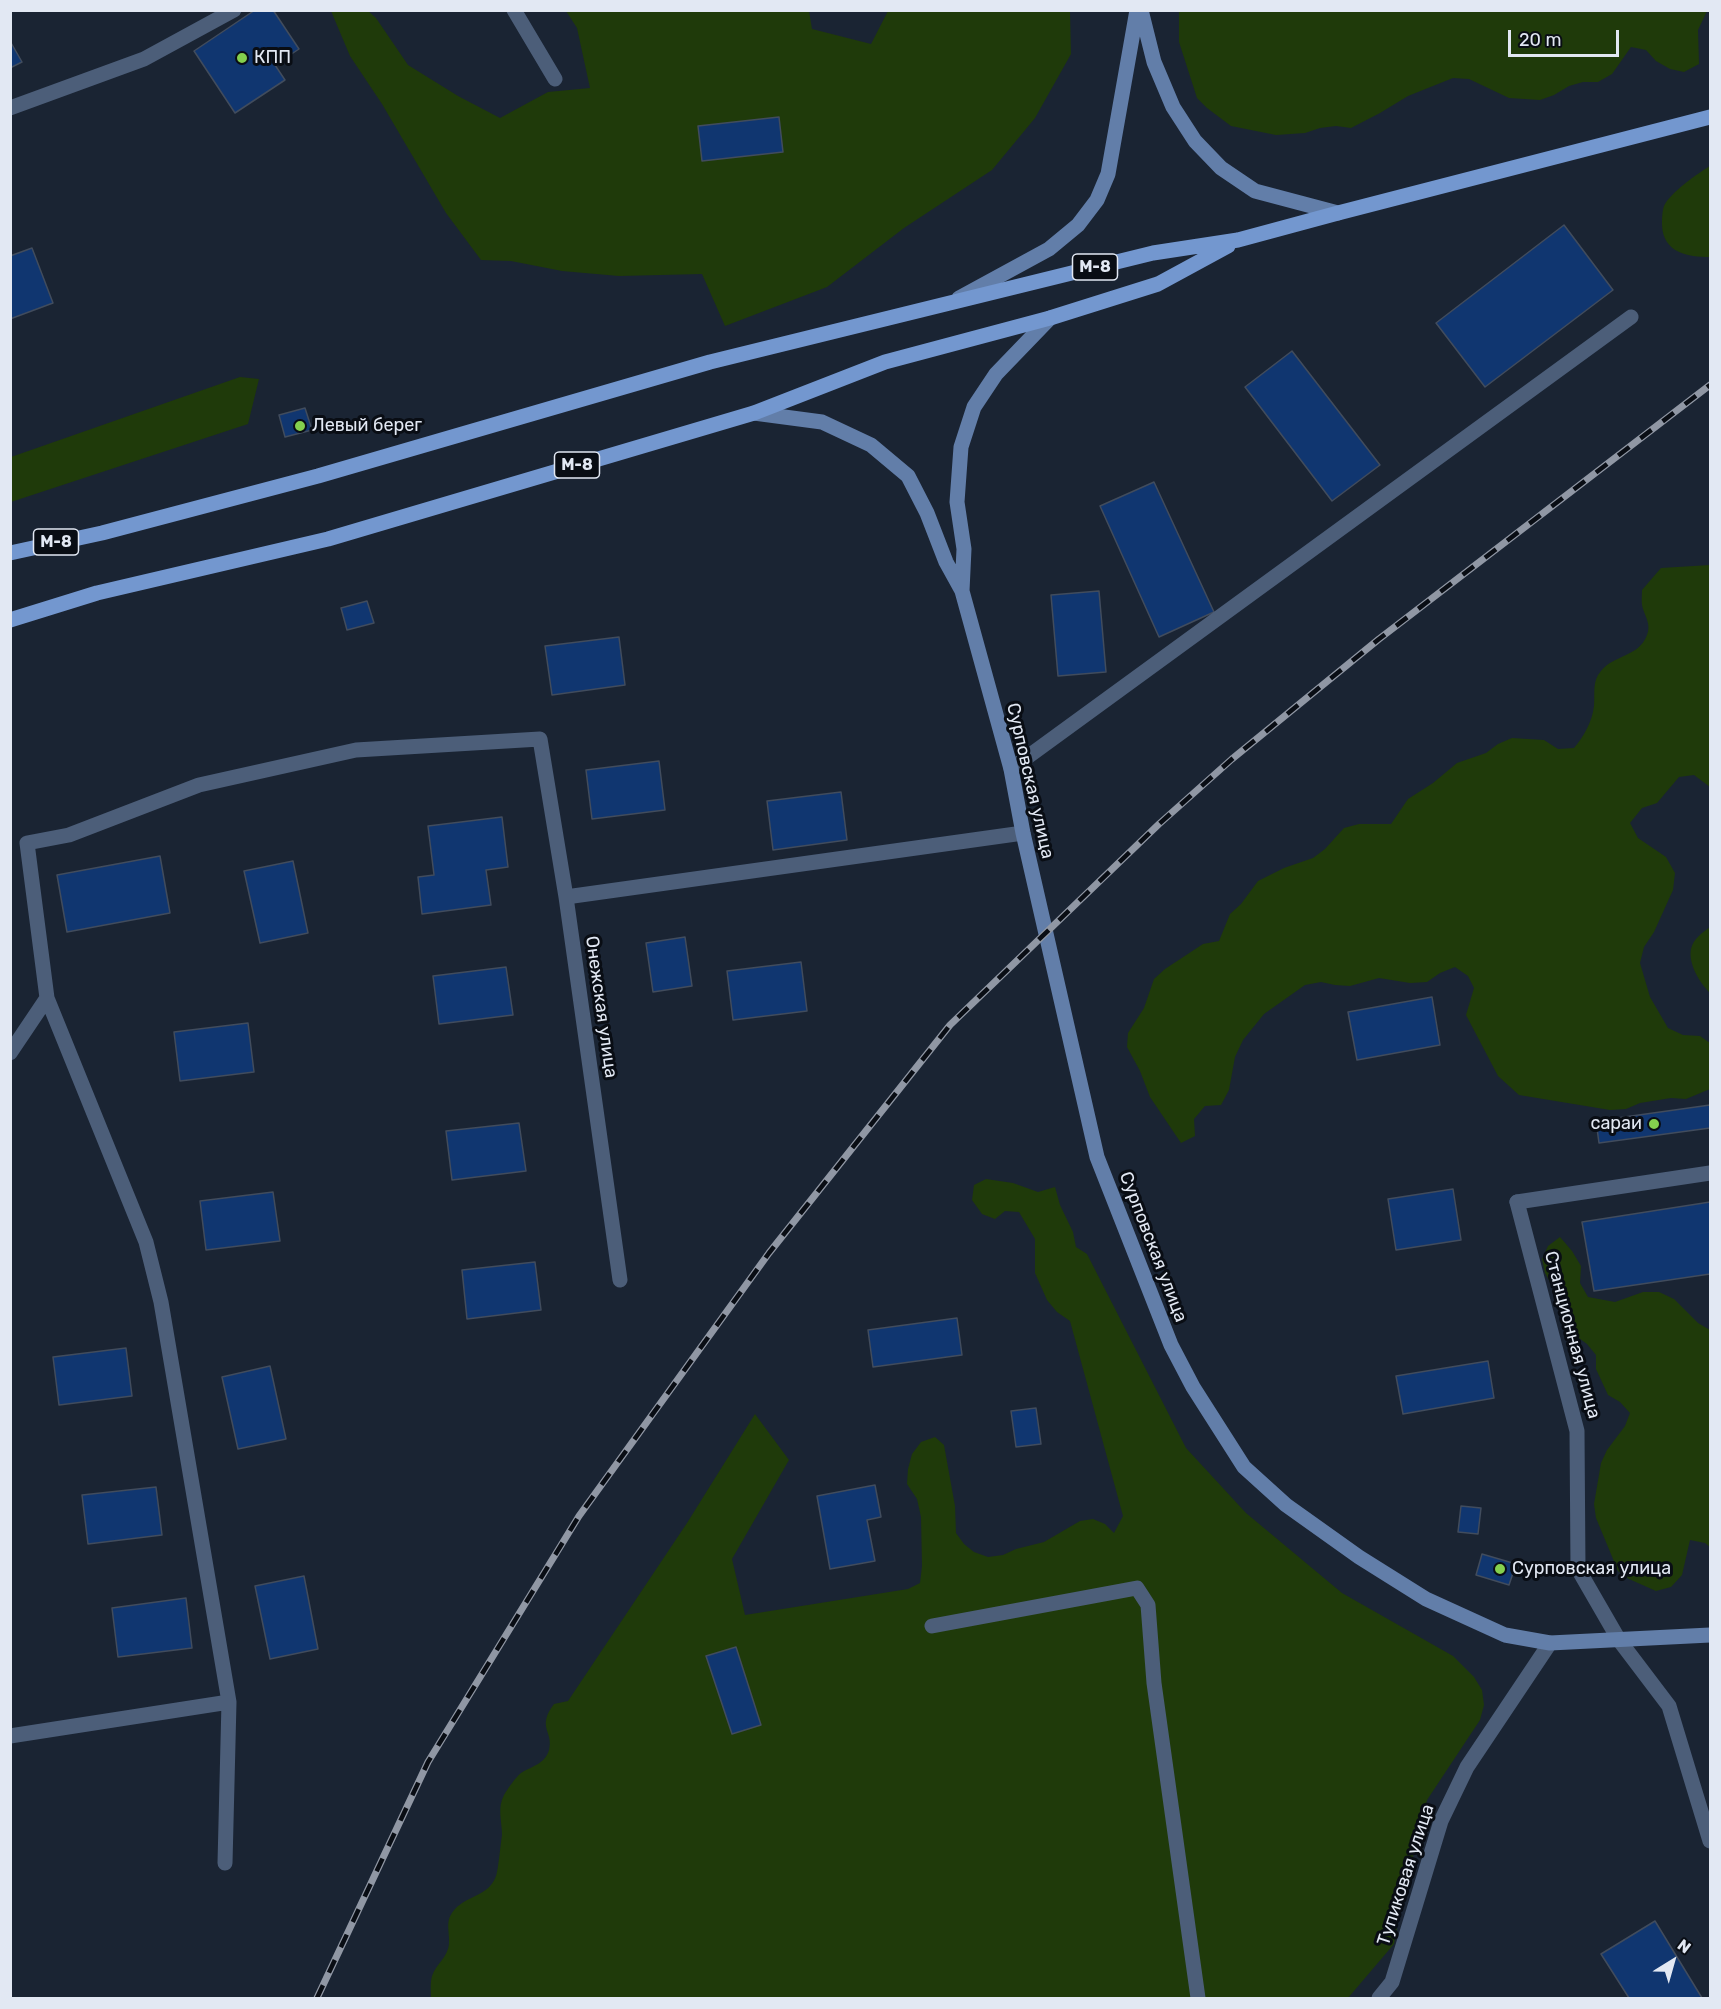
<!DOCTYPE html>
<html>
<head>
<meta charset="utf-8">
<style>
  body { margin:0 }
  #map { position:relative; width:1721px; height:2009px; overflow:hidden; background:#1a2433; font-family:Rubik,sans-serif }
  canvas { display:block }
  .frame { position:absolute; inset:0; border:12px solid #e2e8f3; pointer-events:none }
  .north { position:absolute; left:1643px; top:1931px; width:60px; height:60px; -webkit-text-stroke:4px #090d14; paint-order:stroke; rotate:37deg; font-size:16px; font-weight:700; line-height:24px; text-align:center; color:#e2e8f3 }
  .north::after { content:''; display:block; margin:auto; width:21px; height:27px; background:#e2e8f3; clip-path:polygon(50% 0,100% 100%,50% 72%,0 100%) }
  .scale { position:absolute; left:1508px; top:30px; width:111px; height:27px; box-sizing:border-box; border:3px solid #e2e8f3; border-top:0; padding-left:8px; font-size:18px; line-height:21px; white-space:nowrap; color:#e2e8f3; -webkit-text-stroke:4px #090d14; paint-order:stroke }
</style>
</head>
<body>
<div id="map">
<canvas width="1721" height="2009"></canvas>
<div class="frame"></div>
<div class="north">N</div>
<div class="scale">20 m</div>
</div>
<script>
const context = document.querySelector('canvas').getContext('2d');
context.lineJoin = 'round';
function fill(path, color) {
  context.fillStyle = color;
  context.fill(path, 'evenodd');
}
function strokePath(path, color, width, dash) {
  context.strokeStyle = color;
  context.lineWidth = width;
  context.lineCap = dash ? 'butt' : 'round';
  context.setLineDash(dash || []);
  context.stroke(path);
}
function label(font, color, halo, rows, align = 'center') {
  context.font = font + ' Rubik,sans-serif';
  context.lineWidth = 6;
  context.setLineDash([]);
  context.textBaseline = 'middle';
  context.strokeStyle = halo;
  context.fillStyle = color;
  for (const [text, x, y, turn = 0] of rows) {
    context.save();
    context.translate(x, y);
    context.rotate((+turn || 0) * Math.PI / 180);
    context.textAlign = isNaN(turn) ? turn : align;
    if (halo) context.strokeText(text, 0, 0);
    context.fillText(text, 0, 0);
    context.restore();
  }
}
fill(new Path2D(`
  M 331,11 L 368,11 L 376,18 L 408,65 L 458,96 L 500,118 L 548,92 L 590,88 L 577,28 L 566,11 L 809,11 L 812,29 L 871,44 L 888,11 L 1070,11 L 1071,54 L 1035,118 L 992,170 L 904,228 L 827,287 L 725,326 L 702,274 L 619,276 L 562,271 L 511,261 L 481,260 L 446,213 L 382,104 L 350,56 Z
  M 1179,11 L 1179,10 L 1707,11 L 1698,30 L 1699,64 L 1684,72 L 1670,69 L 1656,61 L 1646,50 L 1631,47 L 1612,74 L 1598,82 L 1583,82 L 1569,86 L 1554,95 L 1540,100 L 1509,98 L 1469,79 L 1453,78 L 1408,96 L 1380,113 L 1351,128 L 1336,126 L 1320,128 L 1305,133 L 1276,135 L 1231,126 L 1207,108 L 1197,98 L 1179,42 Z
  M 1710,166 L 1710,257 C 1688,257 1663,253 1662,225 C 1662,220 1662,212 1664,206 C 1670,193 1698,173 1710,166 Z
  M 240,377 L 259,379 L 248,424 L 11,502 L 11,457 Z
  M 1710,565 L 1710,787 L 1694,775 L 1679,777 L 1657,803 L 1642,808 L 1630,823 L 1638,838 L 1666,857 L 1675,873 L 1673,890 L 1654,932 L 1644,947 L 1640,963 L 1650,997 L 1668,1028 L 1683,1035 L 1700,1036 L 1710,1043 L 1710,1089 L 1686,1099 L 1671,1098 L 1640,1103 L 1626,1109 L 1610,1110 L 1519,1095 L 1498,1076 L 1466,1015 L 1474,988 L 1468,976 L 1455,967 L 1440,973 L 1427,982 L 1410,983 L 1379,978 L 1350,986 L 1335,985 L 1321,982 L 1305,985 L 1264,1014 L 1243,1040 L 1235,1057 L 1229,1090 L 1221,1105 L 1205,1106 L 1194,1119 L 1195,1136 L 1181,1143 L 1150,1097 L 1140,1071 L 1127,1047 L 1128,1033 L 1144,1008 L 1154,979 L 1165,969 L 1203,944 L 1219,941 L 1230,914 L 1241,904 L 1258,881 L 1284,868 L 1313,858 L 1325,849 L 1344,828 L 1359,824 L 1391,824 L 1408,799 L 1433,783 L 1457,763 L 1486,753 L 1498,744 L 1512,738 L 1544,740 L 1558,749 L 1574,748 C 1584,736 1592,722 1594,706 C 1595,693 1592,681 1601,671 C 1613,655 1639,657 1647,635 C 1651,625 1646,618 1643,609 C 1641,603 1642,596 1642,590 L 1661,568 Z
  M 1710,927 L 1710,993 C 1700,983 1688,964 1691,949 C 1693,939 1703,932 1710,927 Z
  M 986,1179 L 1013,1183 L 1038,1192 L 1055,1187 L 1060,1205 L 1073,1232 L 1076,1247 L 1087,1254 L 1186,1448 L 1246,1513 L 1342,1593 L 1453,1656 L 1474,1677 L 1482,1690 L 1484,1705 L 1480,1720 L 1427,1800 L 1417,1844 L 1407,1874 L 1394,1944 L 1348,1998 L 431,1998 C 431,1991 430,1983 432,1976 C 436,1964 448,1957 449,1944 C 450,1930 444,1921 455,1909 C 468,1895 489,1896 496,1876 C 498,1872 501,1841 502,1835 C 502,1821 497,1808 504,1795 C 508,1788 516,1777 521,1773 C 532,1766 545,1764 549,1750 C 554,1731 536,1728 554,1704 L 568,1701 L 687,1523 L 755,1414 L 789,1460 L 732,1559 L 745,1615 L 908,1589 L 920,1583 L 922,1566 L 921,1517 L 917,1499 L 907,1484 L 908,1469 L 912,1454 L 921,1442 L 935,1437 L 944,1445 L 955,1506 L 956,1533 L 964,1544 L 974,1552 L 988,1557 L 1003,1555 L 1016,1549 L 1044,1542 L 1080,1521 L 1093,1519 L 1105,1524 L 1114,1533 L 1123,1516 L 1070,1321 L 1057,1312 L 1047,1300 L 1035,1273 L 1035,1239 L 1019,1212 L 1005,1211 L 995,1219 L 982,1214 L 972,1200 L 974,1185 Z
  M 1560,1237 L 1572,1251 L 1581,1266 L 1580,1283 L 1588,1297 L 1615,1302 L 1643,1292 L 1659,1292 L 1674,1299 L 1698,1323 L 1710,1330 L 1710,1547 L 1705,1543 L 1690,1540 L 1682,1575 L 1671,1587 L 1656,1591 L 1629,1579 L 1618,1571 L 1596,1518 L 1594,1504 L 1601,1463 L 1607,1450 L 1625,1426 L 1630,1413 L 1620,1402 L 1608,1395 L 1596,1369 L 1596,1355 L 1587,1344 L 1576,1336 L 1568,1324 L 1562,1312 L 1559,1298 L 1545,1273 L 1542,1259 L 1548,1246 Z`), '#1f3a0a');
const building = new Path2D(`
  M 255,10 L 273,10 L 299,49 L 275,65 L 285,80 L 235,113 L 194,51 Z
  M 10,41 L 22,62 L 10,68 Z
  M 779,117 L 783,152 L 702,161 L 698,126 Z
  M 1564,225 L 1613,290 L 1485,387 L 1436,323 Z
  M 32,248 L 53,303 L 10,319 L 10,256 Z
  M 1292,351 L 1380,465 L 1332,501 L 1245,387 Z
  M 305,408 L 312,430 L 285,437 L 279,415 Z
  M 1154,482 L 1214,612 L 1159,637 L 1100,506 Z
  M 1099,591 L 1106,672 L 1058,676 L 1051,595 Z
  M 367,601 L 374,623 L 347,630 L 341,608 Z
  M 619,637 L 625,685 L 552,695 L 545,646 Z
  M 659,761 L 665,810 L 592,819 L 586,770 Z
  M 841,792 L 847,840 L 773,850 L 767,801 Z
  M 502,817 L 508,867 L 486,870 L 491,905 L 422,914 L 418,877 L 434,875 L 428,826 Z
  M 160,856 L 170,913 L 67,932 L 57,875 Z
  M 293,861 L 308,933 L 260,943 L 244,871 Z
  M 685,937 L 692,986 L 653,992 L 646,943 Z
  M 801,962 L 807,1011 L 733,1020 L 727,971 Z
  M 506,967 L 513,1015 L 439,1024 L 433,976 Z
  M 1432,997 L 1440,1045 L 1357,1060 L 1348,1012 Z
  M 248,1023 L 254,1072 L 180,1081 L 174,1032 Z
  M 1710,1105 L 1710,1128 L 1599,1143 L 1596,1121 Z
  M 519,1123 L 526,1171 L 452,1180 L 446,1131 Z
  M 1453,1189 L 1461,1240 L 1396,1250 L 1388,1199 Z
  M 273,1192 L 280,1241 L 206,1250 L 200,1201 Z
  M 1710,1202 L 1710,1274 L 1594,1291 L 1582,1222 Z
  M 535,1262 L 541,1310 L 467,1319 L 462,1270 Z
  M 957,1318 L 962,1355 L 873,1367 L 868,1330 Z
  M 126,1348 L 132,1396 L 59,1405 L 53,1357 Z
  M 1488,1361 L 1494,1398 L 1403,1414 L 1396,1376 Z
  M 270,1366 L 286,1439 L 238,1449 L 222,1377 Z
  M 1036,1408 L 1041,1444 L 1016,1447 L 1011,1411 Z
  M 875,1485 L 881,1517 L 867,1520 L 875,1561 L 830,1569 L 817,1496 Z
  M 156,1487 L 162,1535 L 88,1544 L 82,1495 Z
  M 1461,1506 L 1481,1508 L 1478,1534 L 1458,1532 Z
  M 1482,1554 L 1516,1564 L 1509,1585 L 1476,1575 Z
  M 304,1576 L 318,1649 L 270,1659 L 255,1586 Z
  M 186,1598 L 192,1648 L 118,1657 L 112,1608 Z
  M 736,1647 L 761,1725 L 732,1734 L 706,1656 Z
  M 1655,1921 L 1702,1998 L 1629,1998 L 1601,1954 Z`);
fill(building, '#103670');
strokePath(building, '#414c5d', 1.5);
strokePath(new Path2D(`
  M 514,10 L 555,79
  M 1011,769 L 1631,317
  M 1517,1202 L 1710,1173
  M 932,1626 L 1137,1588 L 1148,1605 L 1154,1683 L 1198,1998`), '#4c5e79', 15);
strokePath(new Path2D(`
  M 10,108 L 144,59 L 234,10
  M 566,897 L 1023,833
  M 10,1053 L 47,998
  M 1517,1202 L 1577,1431 L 1578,1569 L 1619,1640 L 1669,1706 L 1710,1841
  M 10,1736 L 229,1702
  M 225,1863 L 229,1702 L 161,1302 L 146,1242 L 47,998 L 27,843 L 69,835 L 199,785 L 356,750 L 540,739 L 566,897 L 620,1280
  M 1379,1998 L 1392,1982 L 1441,1821 L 1467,1767 L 1550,1643`), '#4c5e79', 15);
strokePath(new Path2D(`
  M 1141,10 L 1154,62 L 1173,107 L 1195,141 L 1221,168 L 1255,191 L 1338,213
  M 959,298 L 1049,249 L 1078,225 L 1097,200 L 1108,174 L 1137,10
  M 754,413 L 822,422 L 871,445 L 908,476 L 927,513 L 946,562 L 962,591 L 1011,769 L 1023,833 L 1097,1157 L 1171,1345 L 1193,1387 L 1244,1467 L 1286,1505 L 1359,1557 L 1426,1599 L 1505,1635 L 1550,1643 L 1710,1635
  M 962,591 L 964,549 L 957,502 L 961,447 L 974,407 L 996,374 L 1050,318`), '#627ea9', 15);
strokePath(new Path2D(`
  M 10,553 L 102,533 L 318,476 L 710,362 L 1153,253 L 1238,240 L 1338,213 L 1710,117
  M 10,620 L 97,593 L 328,539 L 754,413 L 885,362 L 1050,318 L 1158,284 L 1228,246`), '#7397cf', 15);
const rail = new Path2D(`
  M 317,1998 L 428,1762 L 579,1516 L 769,1253 L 950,1025 L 1159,824 L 1232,759 L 1379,639 L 1710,385`);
strokePath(rail, '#9097a4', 7);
strokePath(rail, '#090d14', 4.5, [14]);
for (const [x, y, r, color] of [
  [242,58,6,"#84d04e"],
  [300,426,6,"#84d04e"],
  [1654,1124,6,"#84d04e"],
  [1500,1569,6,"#84d04e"]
]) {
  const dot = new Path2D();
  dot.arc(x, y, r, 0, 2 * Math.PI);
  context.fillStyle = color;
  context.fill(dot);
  strokePath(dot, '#090d14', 2);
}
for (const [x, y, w] of [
  [1095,267,45],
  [577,465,45],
  [56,542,45]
]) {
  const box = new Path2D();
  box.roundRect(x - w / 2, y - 13, w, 26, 4.5);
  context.fillStyle = '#090d14';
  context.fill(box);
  strokePath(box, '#e2e8f3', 1.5);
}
label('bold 16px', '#e2e8f3', null, [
  ["М-8",1095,267],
  ["М-8",577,465],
  ["М-8",56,542]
]);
label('18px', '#e2e8f3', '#090d14', [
  ["КПП",254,58],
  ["Левый берег",312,426],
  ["сараи",1642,1124,"right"],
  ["Сурповская улица",1512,1569]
], 'left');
label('18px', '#e2e8f3', '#090d14', [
  ["Сурповская улица",1030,781,77],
  ["Онежская улица",601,1007,82],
  ["Сурповская улица",1153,1247,69],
  ["Станционная улица",1572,1335,75],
  ["Тупиковая улица",1406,1875,-72]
]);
</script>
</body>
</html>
